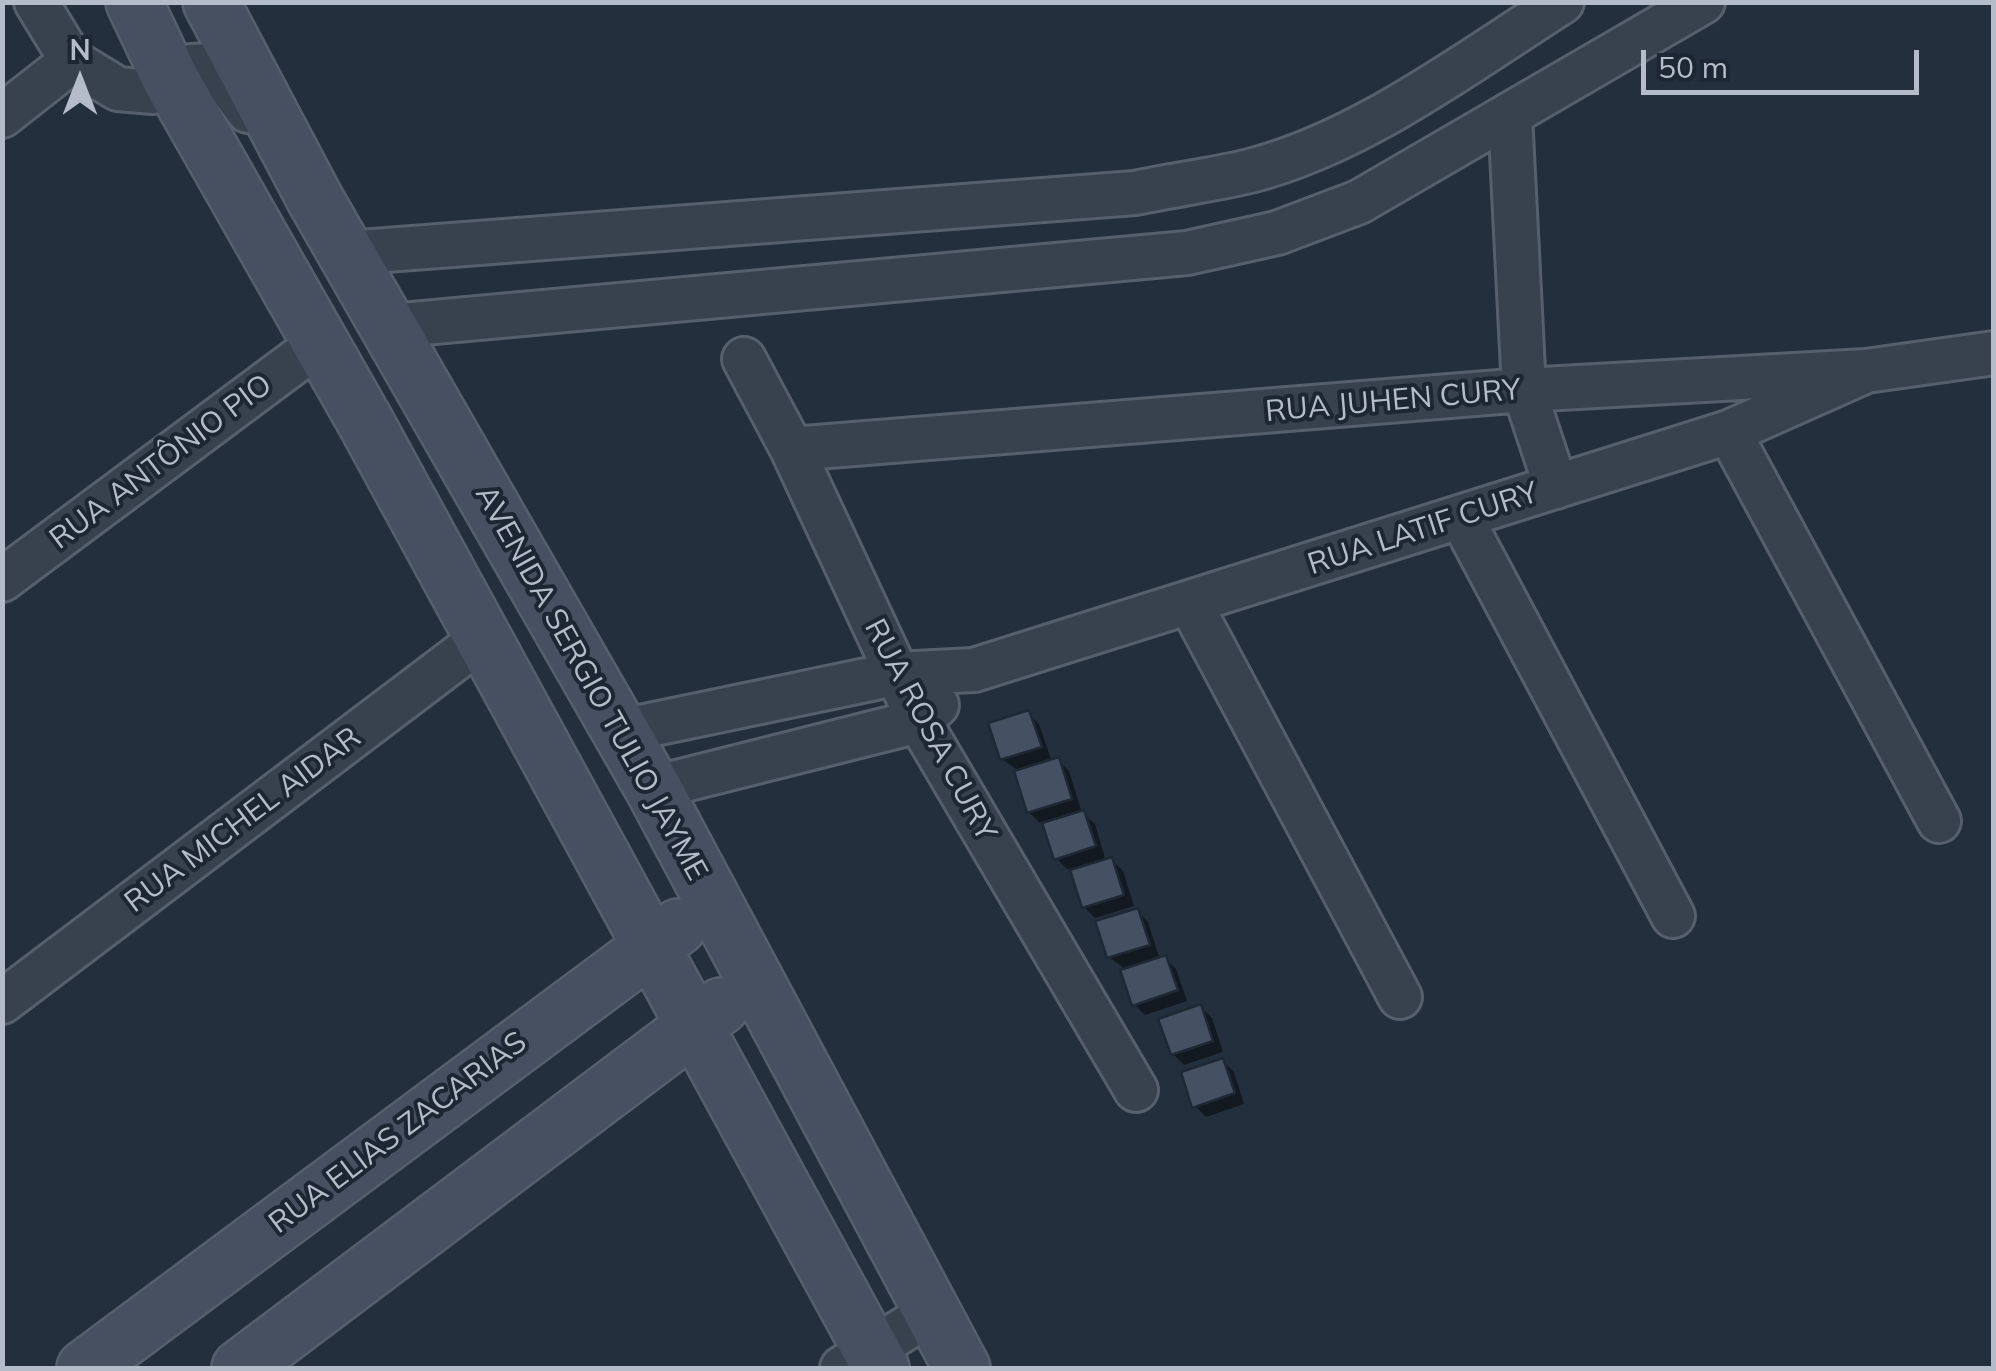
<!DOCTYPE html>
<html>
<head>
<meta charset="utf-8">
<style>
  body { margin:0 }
  #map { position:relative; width:1996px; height:1371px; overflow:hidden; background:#242f3e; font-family:Mulish,sans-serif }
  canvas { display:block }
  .frame { position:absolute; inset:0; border:5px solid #b4bcc9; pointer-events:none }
  .north { position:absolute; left:30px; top:30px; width:100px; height:100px; -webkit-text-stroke:8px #1d2633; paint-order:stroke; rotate:0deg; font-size:28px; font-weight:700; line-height:40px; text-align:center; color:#b4bcc9 }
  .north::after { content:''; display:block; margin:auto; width:35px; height:45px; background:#b4bcc9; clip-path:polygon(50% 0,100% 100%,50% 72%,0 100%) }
  .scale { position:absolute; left:1641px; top:50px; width:278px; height:45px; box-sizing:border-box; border:5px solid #b4bcc9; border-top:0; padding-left:12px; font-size:30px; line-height:35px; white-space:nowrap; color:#b4bcc9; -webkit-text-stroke:8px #1d2633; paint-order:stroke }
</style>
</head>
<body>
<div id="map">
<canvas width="1996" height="1371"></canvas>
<div class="frame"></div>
<div class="north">N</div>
<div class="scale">50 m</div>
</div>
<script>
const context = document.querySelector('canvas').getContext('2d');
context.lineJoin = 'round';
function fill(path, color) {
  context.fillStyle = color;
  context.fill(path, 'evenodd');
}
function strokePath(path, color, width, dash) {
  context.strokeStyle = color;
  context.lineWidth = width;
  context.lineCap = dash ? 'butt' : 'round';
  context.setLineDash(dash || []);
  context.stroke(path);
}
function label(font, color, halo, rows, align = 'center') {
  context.font = font + ' Mulish,sans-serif';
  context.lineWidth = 8;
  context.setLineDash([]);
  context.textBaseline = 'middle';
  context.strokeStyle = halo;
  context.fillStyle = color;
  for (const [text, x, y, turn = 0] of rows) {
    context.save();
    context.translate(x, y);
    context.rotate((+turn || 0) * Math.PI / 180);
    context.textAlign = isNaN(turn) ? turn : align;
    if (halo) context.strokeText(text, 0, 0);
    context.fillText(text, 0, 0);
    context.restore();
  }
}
fill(new Path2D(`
  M 1028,713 L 1039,724 L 1052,762 L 1058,760 L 1069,771 L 1082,813 L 1095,824 L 1106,862 L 1112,860 L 1123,871 L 1134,906 L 1095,918 L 1084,907 L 1072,868 L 1067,869 L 1056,858 L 1044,821 L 1040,823 L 1029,812 L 1016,769 L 1002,759 Z
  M 1137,911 L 1148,922 L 1160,960 L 1165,958 L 1176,969 L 1187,1001 L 1145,1015 L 1134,1004 L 1122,967 L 1109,957 Z
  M 1201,1007 L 1212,1018 L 1223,1052 L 1184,1065 L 1173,1054 Z
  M 1223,1061 L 1234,1072 L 1244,1104 L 1206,1117 L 1195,1106 Z`), '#0007');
const building = new Path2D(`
  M 1029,710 L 1042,747 L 1000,760 L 988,723 Z
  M 1059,757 L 1072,799 L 1027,813 L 1014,771 Z
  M 1084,810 L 1096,846 L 1054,860 L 1042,823 Z
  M 1112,857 L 1124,895 L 1082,908 L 1070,870 Z
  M 1138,908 L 1150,945 L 1107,958 L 1095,921 Z
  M 1166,955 L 1178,990 L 1132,1006 L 1120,970 Z
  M 1201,1004 L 1213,1041 L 1171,1055 L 1158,1019 Z
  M 1223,1058 L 1235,1093 L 1192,1108 L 1181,1072 Z`);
fill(building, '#455162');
strokePath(building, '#1f2835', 2.5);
const street = new Path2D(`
  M 36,2 L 72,61 L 118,89 L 153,92 L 191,66 L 213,65 L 248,111
  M 1510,114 L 1524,390 L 1556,487
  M 2,116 L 72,61
  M 347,253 L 1135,193 C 1173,185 1212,180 1250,171 C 1362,142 1465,64 1562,2
  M 391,326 L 1187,253 L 1277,233 L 1359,202 L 1703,2
  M 744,359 L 792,449 L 919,721 L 1136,1090
  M 1729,432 L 1939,821
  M 792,449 L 1524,390 L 1866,371 L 1994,353
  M 1461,517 L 1673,916
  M 2,580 L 320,343
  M 1190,603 L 1400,997
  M 621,731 L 895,674 L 974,670 L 1729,432 L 1866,371
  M 653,788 L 919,721 L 937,705
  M 2,1002 L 483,638
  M 842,1368 L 932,1312`);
const secondary = new Path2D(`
  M 134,2 L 171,80 L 366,423 L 881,1368
  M 211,2 L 315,199 L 653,788 L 962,1368
  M 85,1368 L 678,927
  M 240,1368 L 721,1006`);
strokePath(street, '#565f6c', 48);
strokePath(secondary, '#565f6c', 60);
strokePath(street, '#38414e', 42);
strokePath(secondary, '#465061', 55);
label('30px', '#b4bcc9', '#1d2633', [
  ["RUA JUHEN CURY",1393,401,-5],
  ["RUA ANTÔNIO PIO",161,462,-37],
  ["RUA LATIF CURY",1423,529,-18],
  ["AVENIDA SERGIO TULIO JAYME",591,683,61],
  ["RUA ROSA CURY",930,730,62],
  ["RUA MICHEL AIDAR",243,820,-37],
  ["RUA ELIAS ZACARIAS",398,1133,-37]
]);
</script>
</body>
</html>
